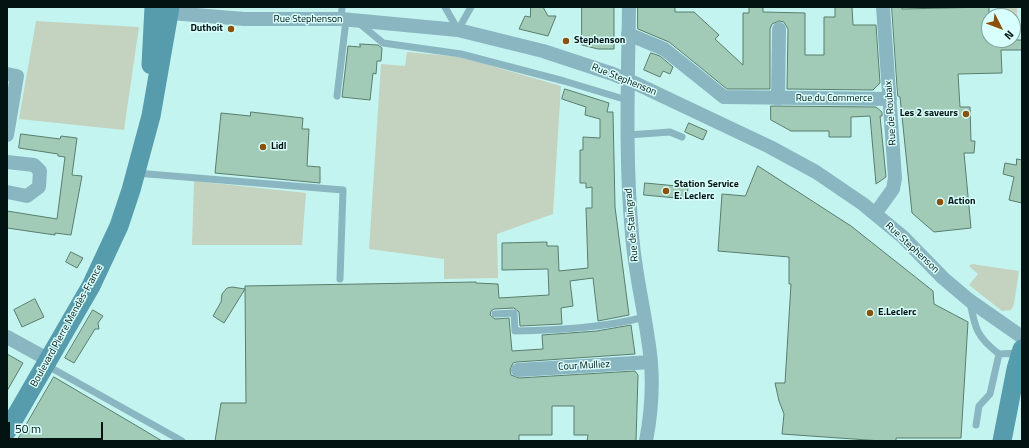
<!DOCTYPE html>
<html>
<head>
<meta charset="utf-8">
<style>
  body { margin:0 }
  #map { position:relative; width:1029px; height:448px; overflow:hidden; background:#c4f4f0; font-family:"Titillium Web",sans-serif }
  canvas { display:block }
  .frame { position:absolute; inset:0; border:8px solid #021312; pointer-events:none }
  .north { position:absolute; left:981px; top:8px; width:40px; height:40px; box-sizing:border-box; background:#d9fffc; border:1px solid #83a19e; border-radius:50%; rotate:132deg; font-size:11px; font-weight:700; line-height:16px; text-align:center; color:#021312 }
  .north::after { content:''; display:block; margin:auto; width:14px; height:18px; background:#8b510a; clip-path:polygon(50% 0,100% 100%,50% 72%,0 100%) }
  .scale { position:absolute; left:8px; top:422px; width:95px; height:18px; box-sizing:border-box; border:2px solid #021312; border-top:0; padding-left:5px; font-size:12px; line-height:14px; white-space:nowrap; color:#021312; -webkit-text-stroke:3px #d9fffc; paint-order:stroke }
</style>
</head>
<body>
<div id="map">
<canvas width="1029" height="448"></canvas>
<div class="frame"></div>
<div class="north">N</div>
<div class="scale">50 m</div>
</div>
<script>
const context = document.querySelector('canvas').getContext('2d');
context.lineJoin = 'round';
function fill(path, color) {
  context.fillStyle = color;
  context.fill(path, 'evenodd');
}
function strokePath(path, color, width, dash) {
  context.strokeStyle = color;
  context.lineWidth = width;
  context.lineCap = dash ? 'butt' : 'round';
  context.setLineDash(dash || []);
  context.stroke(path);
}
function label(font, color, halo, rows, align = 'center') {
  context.font = font + ' "Titillium Web",sans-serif';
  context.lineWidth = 3;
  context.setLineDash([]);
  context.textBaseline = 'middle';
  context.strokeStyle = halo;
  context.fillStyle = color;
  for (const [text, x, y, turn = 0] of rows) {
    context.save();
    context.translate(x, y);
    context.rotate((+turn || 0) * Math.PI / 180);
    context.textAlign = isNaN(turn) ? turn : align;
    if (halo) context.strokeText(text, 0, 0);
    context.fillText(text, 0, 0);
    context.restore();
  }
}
fill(new Path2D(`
  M 996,7 L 1017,7 L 1017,21 L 1013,21 L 1013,16 L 996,16 Z
  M 36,21 L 139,27 L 124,130 L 19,119 Z
  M 407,52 L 461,57 L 561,86 L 553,214 L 497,234 L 498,278 L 444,279 L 444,259 L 369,249 L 381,64 L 405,66 Z
  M 194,181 L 306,193 L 302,245 L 192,245 Z
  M 972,264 L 1019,271 L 1014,304 L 1011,310 L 1002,311 L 969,285 L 978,274 L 969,266 Z`), '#c4d3c0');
const building = new Path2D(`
  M 531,7 L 543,7 L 548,16 L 556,16 L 548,36 L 519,29 L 525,16 L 530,17 Z
  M 582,7 L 614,7 L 614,49 L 598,49 L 582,45 Z
  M 638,7 L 675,7 L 675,12 L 694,12 L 719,35 L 715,39 L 743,65 L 743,13 L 749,13 L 749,7 L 763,7 L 763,12 L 805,13 L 805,55 L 824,55 L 824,17 L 835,17 L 835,7 L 852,7 L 853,25 L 876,25 L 880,83 L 873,90 L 787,89 L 788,29 L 784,22 L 779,21 L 772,24 L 770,29 L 770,89 L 727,89 L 669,42 L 638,29 Z
  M 892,7 L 902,7 L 902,9 L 989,7 L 989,40 L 1022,40 L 1022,50 L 1001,50 L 1002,73 L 958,74 L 960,107 L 970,107 L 971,141 L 975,141 L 974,153 L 964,153 L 971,228 L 934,232 L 912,213 L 900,97 L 898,96 Z
  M 360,44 L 378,45 L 382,48 L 381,61 L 377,61 L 376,74 L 373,73 L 370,100 L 342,97 L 348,46 L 360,47 Z
  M 651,53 L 660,56 L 673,67 L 670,74 L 663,71 L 660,77 L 644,70 Z
  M 565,89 L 609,103 L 607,112 L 613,112 L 615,207 L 629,315 L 598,321 L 593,278 L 570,281 L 573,306 L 561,308 L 562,324 L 520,326 L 519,312 L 514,308 L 494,309 L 491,311 L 490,315 L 495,319 L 509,318 L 512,351 L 543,349 L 542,335 L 597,331 L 631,325 L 635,354 L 517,362 L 513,363 L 510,370 L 511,375 L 519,378 L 635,371 L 638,375 L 636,441 L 587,441 L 588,435 L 574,435 L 574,406 L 552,406 L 552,435 L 519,435 L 519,441 L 215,441 L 221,403 L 246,403 L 245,289 L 224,323 L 213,316 L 221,302 L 222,294 L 227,288 L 232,287 L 245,289 L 245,286 L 476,282 L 476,283 L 498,284 L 499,298 L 549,295 L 548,269 L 502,270 L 502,243 L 547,242 L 547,246 L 558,246 L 559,271 L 588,268 L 586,208 L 592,208 L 592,187 L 586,188 L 586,183 L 580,183 L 580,150 L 583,150 L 583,137 L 600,138 L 600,119 L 585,115 L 586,107 L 562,99 Z
  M 771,106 L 876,107 L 882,112 L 882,116 L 880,116 L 886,177 L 876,184 L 870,116 L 851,117 L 851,137 L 829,137 L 829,131 L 791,131 L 771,120 Z
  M 251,112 L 303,118 L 302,129 L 309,129 L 307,166 L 320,167 L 320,183 L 215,173 L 221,113 L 250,116 Z
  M 689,123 L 707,131 L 703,140 L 685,132 Z
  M 21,134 L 60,139 L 61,136 L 77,138 L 72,175 L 82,176 L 71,235 L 55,233 L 55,235 L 7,228 L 7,211 L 57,219 L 65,157 L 58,156 L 58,154 L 19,148 Z
  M 1017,159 L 1022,160 L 1022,203 L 1009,200 L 1014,177 L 1003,174 L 1005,163 L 1016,165 Z
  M 758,166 L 851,226 L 933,291 L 934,304 L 968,322 L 961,438 L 896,438 L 896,441 L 882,441 L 782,434 L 784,414 L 779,401 L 775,383 L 785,383 L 791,284 L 789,284 L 789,257 L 718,251 L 722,194 L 745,196 Z
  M 645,183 L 688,187 L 687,199 L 644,195 Z
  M 71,252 L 83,258 L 77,268 L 66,262 Z
  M 35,299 L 44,317 L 22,327 L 14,310 Z
  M 93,310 L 103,316 L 98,323 L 99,329 L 95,329 L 74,363 L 65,358 Z
  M 7,354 L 23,363 L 7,391 Z
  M 54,377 L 142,429 L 162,441 L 17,441 Z`);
fill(building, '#a2cbb7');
strokePath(building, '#587d6c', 1);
strokePath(new Path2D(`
  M 445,7 L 458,30
  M 341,19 L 342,7
  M 359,23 L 383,43 L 461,54 L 564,81 L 627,100
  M 458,30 L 471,7
  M 337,96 L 346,20
  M 628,135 L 670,132 L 682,137
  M 136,173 L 343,190 L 340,279
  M 970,302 C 975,329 977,337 999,354
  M 495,314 L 514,313 L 515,331 C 559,330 602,328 645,317
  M 46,365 L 182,441
  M 976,425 L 979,406 L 990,394 L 999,354 L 1020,353`), '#8ab6c1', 7);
strokePath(new Path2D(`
  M 629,7 C 628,82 625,159 632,234 C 635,277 647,319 651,363 C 653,389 651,415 646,441
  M 159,12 L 244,19 L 341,19 L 458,30 L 543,51 L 613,74 L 637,84 L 770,147 L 816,172 L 863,204 L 903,237 L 943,278 L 969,300 L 1022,337
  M 628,34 L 664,49 L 724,97 L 890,99
  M 7,74 L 17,76 L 7,135
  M 778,99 L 779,29
  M 7,162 L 34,165 L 40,171 L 39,187 L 27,196 L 7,192
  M 875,214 L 893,189 L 895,178 L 883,7
  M 7,337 L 49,360
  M 518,370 L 651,362`), '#8ab6c1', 14);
strokePath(new Path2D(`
  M 151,65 L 154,7
  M 7,431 L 91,286 L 119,226 L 131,190 L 151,116 L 170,7
  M 1002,441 L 1016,369 L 1022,349`), '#569cad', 19);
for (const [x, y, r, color] of [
  [231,29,4,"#8b510a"],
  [566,41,4,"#8b510a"],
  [966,114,4,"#8b510a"],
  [263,147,4,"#8b510a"],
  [666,191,4,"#8b510a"],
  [940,202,4,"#8b510a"],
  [870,313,4,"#8b510a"]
]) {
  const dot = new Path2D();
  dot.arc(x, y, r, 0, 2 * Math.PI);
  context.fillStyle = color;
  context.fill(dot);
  strokePath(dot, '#d9fffc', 1.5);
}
label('10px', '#021312', '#d9fffc', [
  ["Rue Stephenson",308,20],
  ["Rue Stephenson",624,80,22],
  ["Rue du Commerce",834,99],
  ["Rue de Roubaix",891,113,-94],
  ["Rue de Stalingrad",632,225,-95],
  ["Rue Stephenson",912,248,43],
  ["Boulevard Pierre Mendès-France",67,326,-61],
  ["Cour Mulliez",584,366,-3]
]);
label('bold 10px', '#021312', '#d9fffc', [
  ["Duthoit",223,29,"right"],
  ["Stephenson",574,41],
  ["Les 2 saveurs",958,114,"right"],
  ["Lidl",271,147],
  ["Station Service",674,185],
  ["E. Leclerc",674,197],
  ["Action",948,202],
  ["E.Leclerc",878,313]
], 'left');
</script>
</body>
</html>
